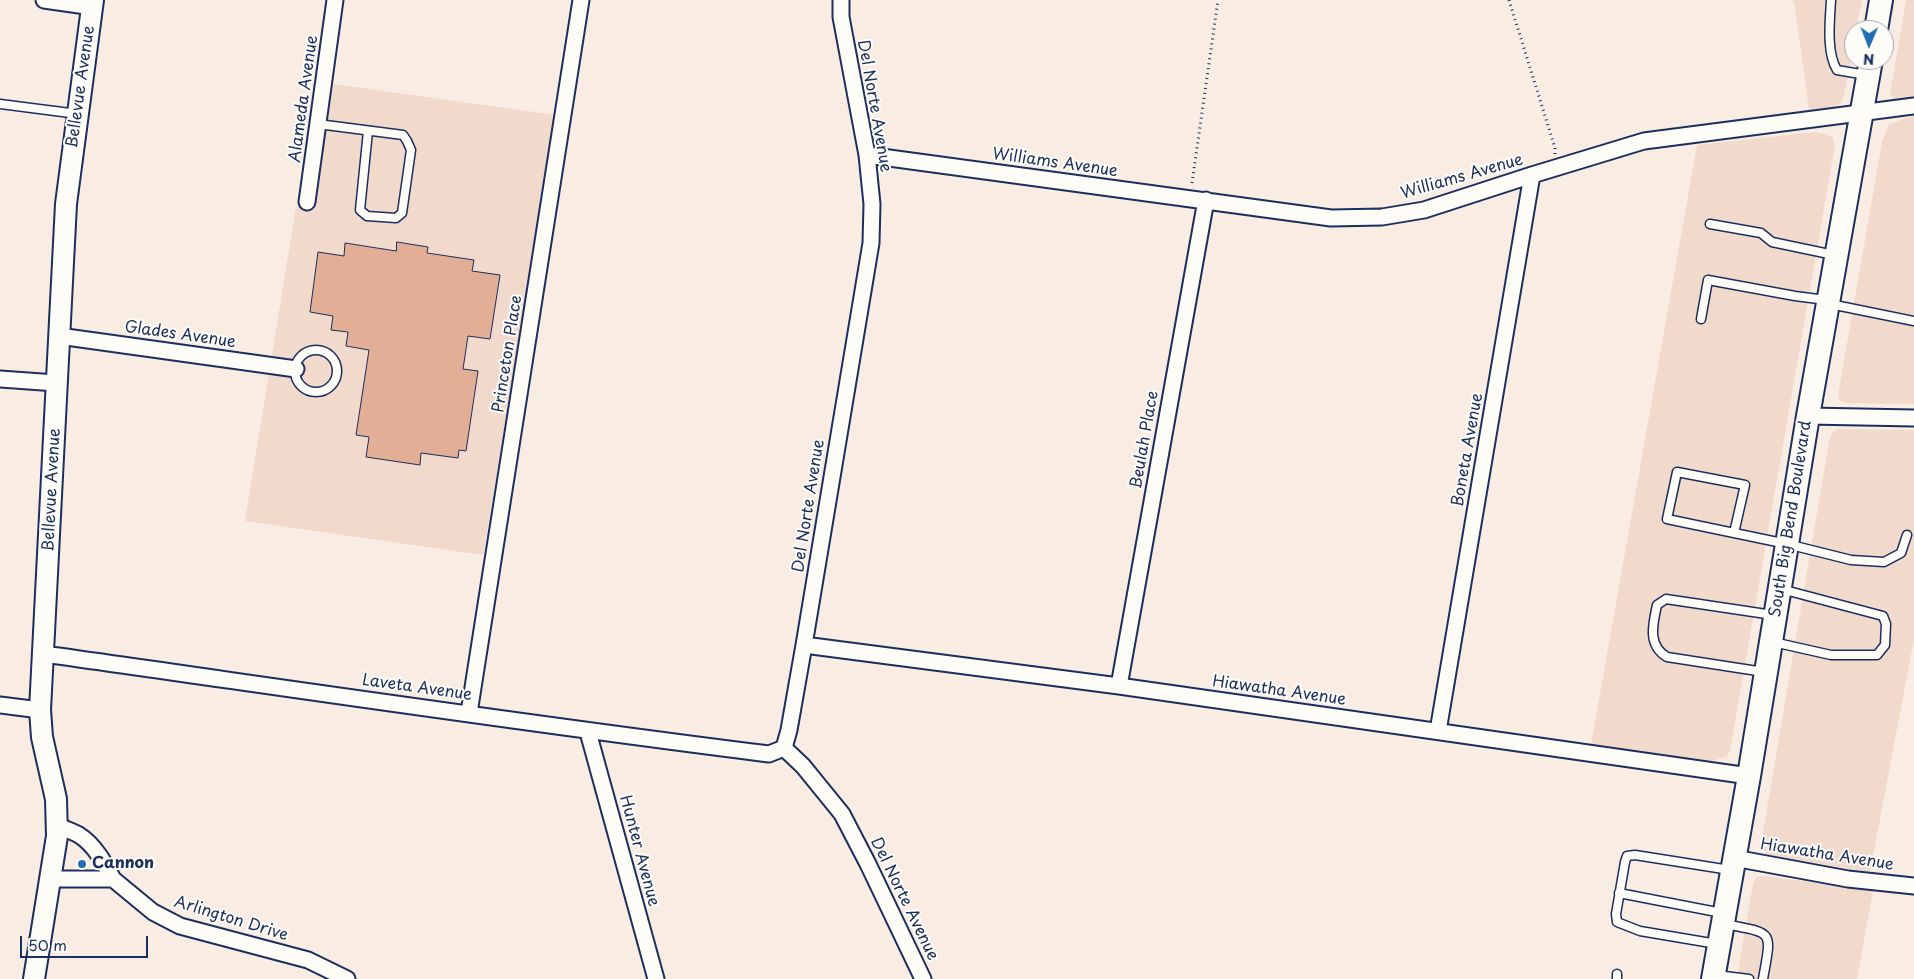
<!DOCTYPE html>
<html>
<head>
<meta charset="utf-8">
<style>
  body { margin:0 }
  #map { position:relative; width:1914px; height:979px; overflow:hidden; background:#f8ece3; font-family:"Playpen Sans",sans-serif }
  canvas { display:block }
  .north { position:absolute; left:1844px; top:20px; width:50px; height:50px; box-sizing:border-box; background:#fdfcf7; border:1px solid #a3aaba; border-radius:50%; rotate:181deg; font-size:14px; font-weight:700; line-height:20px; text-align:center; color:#1b2f5e }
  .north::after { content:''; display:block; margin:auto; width:18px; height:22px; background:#1f6fb2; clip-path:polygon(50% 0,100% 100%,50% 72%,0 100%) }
  .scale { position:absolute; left:20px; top:936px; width:128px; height:22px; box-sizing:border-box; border:2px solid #1b2f5e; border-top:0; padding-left:6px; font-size:15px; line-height:18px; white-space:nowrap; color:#1b2f5e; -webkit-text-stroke:4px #fdfcf7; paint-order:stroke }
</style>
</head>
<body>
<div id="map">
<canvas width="1914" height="979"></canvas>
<div class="north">N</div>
<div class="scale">50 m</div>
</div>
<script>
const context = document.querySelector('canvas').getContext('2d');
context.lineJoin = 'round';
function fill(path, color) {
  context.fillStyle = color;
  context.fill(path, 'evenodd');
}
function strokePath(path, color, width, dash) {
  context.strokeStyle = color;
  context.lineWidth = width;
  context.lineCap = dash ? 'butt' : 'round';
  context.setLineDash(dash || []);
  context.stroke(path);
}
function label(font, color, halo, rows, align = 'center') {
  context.font = font + ' "Playpen Sans",sans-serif';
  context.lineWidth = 4;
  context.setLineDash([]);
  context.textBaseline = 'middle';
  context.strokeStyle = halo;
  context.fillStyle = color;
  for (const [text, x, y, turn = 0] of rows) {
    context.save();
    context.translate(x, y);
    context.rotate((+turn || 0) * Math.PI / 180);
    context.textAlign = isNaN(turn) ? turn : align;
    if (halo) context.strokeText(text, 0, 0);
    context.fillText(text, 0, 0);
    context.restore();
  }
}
fill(new Path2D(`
  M 1786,0 L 1862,0 L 1856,30 L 1854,30 L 1854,42 L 1844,96 L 1841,103 L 1836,106 L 1809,110 L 1794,1 Z
  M 1906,0 L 1914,0 L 1914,96 L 1901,100 L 1894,100 L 1890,94 Z
  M 333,84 L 556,115 L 483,555 L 245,521 L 296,207 L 314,210 Z
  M 1914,116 L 1914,404 L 1847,403 L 1839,400 L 1838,395 L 1882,142 L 1889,124 Z
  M 1814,132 L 1825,134 L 1833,138 L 1835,145 L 1730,751 L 1726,757 L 1711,761 L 1591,745 L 1697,145 Z
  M 1837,429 L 1914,430 L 1914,639 L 1870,872 L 1768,855 L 1761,844 L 1829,442 L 1832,433 Z
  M 1765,876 L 1873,891 L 1857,979 L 1737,979 L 1753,884 L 1756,877 Z`), '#f1d9cc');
const building = new Path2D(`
  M 397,242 L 428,247 L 427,253 L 474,260 L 472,271 L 500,275 L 490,339 L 468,336 L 463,369 L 478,371 L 466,451 L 459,450 L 458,458 L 421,453 L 420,465 L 366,457 L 369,437 L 356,435 L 369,350 L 346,346 L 348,332 L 331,330 L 333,316 L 310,312 L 318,252 L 344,256 L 345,243 L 396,251 Z`);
fill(building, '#e2ae95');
strokePath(building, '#1b2f5e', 1);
const service = new Path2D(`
  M 1831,0 C 1830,20 1826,52 1837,70 L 1866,75
  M 0,104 L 78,114
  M 318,124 L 403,135 L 407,141 L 411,150 L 402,213 L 396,218 L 367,216 L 360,210 L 368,131
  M 1710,224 L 1761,233 L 1772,242 L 1834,255
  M 1830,304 L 1914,321
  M 1701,319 L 1708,280 L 1795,296 L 1826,300
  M295 371a21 21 0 1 1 42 0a21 21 0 1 1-42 0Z
  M 1734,533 L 1745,485 L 1677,472 L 1667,519 L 1787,544 L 1851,560 L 1884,562 L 1901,553 L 1907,535
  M 1773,642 L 1831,655 L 1877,655 L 1885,645 L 1886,624 L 1883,616 L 1781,589
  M 1764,672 L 1667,657 C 1647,645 1653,624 1657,605 L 1666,599 L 1773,615
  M 1619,893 L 1722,913
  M 1725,924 C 1774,934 1772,929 1763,979
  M 1717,944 L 1640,931 L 1617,922 L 1616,914 L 1625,862 L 1627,856 L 1635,855 L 1730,870
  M 1716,975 L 1749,979
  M 1617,979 L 1617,974`);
const minor = new Path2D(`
  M 44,0 L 93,7
  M 841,0 L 841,17 L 867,155 L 872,204 L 871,243 L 804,645 L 789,730 L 784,748 L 803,766 L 842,814 L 868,864 L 923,979
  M 867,155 L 1331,218 L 1382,217 L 1424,210 L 1532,175 L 1644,141 L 1914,106
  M 307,202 L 335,0
  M 59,336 L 296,369
  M 0,379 L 56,383
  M 1808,416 L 1914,418
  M 804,645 L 1119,686 L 1749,776
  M 44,654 C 286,688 527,724 769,754 L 784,748
  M 1119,686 L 1206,200
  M 0,705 L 40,710
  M 469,713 L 581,0
  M 1438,731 L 1532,175
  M 588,732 L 656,979
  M 57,825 C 64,829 72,831 79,835 C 95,845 105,864 113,879
  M 1734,858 L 1848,879 L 1914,886
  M 50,879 L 113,879 L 153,912 L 180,926 L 308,960 L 347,979`);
const tertiary = new Path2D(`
  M 34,979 L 57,836 L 56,799 L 42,737 L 40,710 L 66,204 L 93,0`);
const secondary = new Path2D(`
  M 1876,30 L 1881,0
  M 1713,979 L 1749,776 L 1808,416 L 1871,60`);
strokePath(service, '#1b2f5e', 11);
strokePath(minor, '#1b2f5e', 19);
strokePath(tertiary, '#1b2f5e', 24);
strokePath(secondary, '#1b2f5e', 26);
strokePath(new Path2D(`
  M 1509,0 L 1555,148 L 1555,154
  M 1192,183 L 1218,0`), '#1b2f5e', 3, [1, 4]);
strokePath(service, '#fdfcf7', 8);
strokePath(minor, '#fdfcf7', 15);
strokePath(tertiary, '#fdfcf7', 20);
strokePath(secondary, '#fdfcf7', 22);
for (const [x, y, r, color] of [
  [82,864,5,"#1f6fb2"]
]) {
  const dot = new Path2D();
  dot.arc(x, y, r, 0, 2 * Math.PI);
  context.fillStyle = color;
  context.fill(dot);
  strokePath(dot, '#fdfcf7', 2);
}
label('16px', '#1b2f5e', '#fdfcf7', [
  ["Bellevue Avenue",81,87,-82],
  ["Alameda Avenue",304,99,-82],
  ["Del Norte Avenue",874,106,80],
  ["Williams Avenue",1055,163,8],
  ["Williams Avenue",1462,177,-16],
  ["Glades Avenue",180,335,8],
  ["Princeton Place",508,354,-81],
  ["Beulah Place",1145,440,-80],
  ["Boneta Avenue",1468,450,-80],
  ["Bellevue Avenue",52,490,-87],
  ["Del Norte Avenue",809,506,-81],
  ["South Big Bend Boulevard",1791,519,-81],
  ["Laveta Avenue",417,688,8],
  ["Hiawatha Avenue",1279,691,8],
  ["Hunter Avenue",639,851,75],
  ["Hiawatha Avenue",1827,855,9],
  ["Del Norte Avenue",904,899,64],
  ["Arlington Drive",231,919,17]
]);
label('bold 16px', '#1b2f5e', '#fdfcf7', [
  ["Cannon",92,864]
], 'left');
</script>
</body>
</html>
